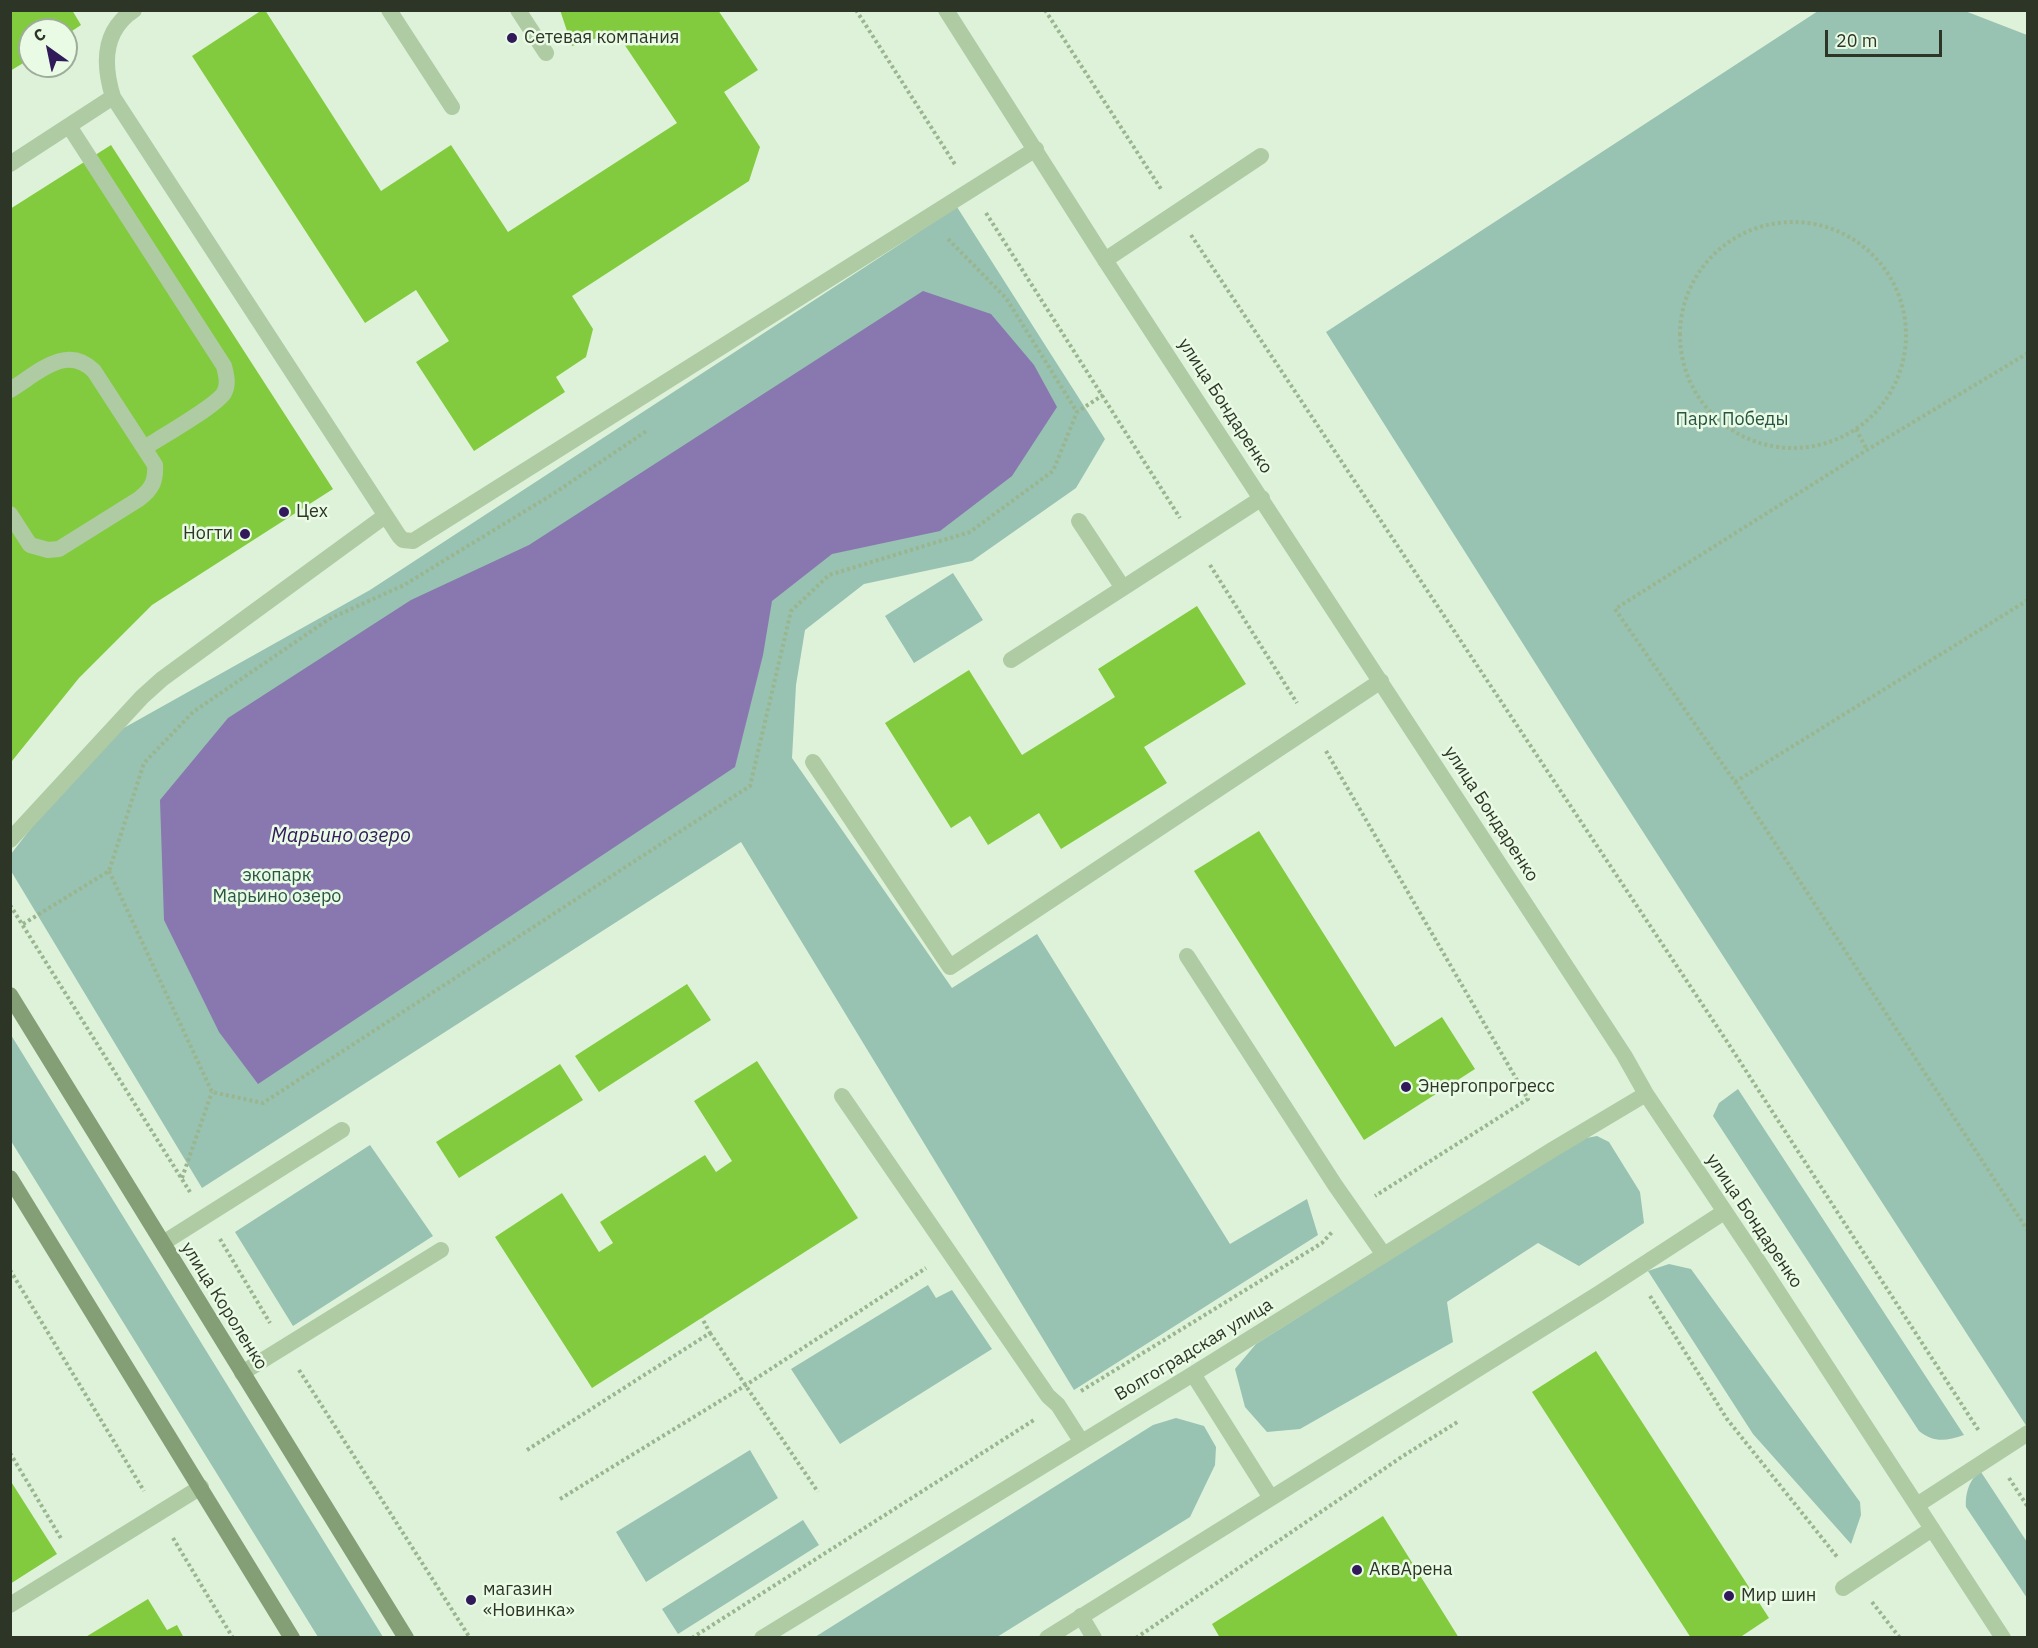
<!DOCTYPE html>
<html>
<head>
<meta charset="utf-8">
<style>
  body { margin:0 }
  #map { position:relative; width:2038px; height:1648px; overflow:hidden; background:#def2d9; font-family:"IBM Plex Sans",sans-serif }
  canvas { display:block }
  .frame { position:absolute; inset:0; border:12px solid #2d3626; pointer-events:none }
  .north { position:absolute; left:18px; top:18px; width:60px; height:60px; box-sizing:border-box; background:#e9fae5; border:2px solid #9eac99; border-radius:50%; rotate:327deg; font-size:16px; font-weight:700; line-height:24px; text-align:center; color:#2d3626 }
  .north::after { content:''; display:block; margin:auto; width:21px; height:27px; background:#301a59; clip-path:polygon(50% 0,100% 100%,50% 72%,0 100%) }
  .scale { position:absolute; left:1825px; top:30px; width:117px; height:27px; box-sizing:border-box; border:3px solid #2d3626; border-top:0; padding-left:8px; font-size:18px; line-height:21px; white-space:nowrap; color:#2d3626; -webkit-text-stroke:4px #e9fae5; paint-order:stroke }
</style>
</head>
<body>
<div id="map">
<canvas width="2038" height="1648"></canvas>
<div class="frame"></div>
<div class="north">С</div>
<div class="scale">20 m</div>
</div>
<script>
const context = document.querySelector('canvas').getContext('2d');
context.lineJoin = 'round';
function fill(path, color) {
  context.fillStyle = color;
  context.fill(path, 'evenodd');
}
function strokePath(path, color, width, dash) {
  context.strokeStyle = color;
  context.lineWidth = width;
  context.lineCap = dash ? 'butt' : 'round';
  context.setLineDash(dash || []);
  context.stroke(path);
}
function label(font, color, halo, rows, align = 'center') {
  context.font = font + ' "IBM Plex Sans",sans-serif';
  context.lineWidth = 5;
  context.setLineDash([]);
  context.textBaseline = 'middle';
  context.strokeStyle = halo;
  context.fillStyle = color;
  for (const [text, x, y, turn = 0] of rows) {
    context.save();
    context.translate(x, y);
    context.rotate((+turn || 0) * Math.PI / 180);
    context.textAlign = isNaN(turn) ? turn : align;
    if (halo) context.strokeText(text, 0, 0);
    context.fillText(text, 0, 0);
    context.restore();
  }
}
fill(new Path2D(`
  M 1818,11 L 1965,11 L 2027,35 L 2027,1427 L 1587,745 L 1326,332 Z
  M 957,207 L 1105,439 L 1076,488 L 972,561 L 864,584 L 805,630 L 796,685 L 792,758 L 952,988 L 1037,934 L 1230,1244 L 1307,1199 L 1318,1235 L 1074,1390 L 741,842 L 202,1188 L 11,871 L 11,854 L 97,743 L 370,590 Z
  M 953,573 L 983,620 L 914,663 L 885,616 Z
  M 11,1035 L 383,1637 L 318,1637 L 11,1141 Z
  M 1738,1089 L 1964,1435 C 1946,1441 1934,1443 1919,1431 L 1713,1116 L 1719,1103 Z
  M 1597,1136 L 1609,1142 L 1640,1192 L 1644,1223 L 1579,1266 L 1538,1243 L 1447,1302 L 1453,1342 L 1300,1429 L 1267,1432 L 1245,1407 L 1235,1369 L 1256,1344 L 1581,1139 Z
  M 370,1145 L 433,1236 L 293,1326 L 235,1232 Z
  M 1669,1264 L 1691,1269 L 1860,1502 L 1861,1515 L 1851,1544 L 1753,1434 L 1648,1271 Z
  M 928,1285 L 936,1298 L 952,1290 L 992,1349 L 840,1444 L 791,1369 Z
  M 1176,1418 L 1204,1426 L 1216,1447 L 1215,1465 L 1190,1517 L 997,1637 L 815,1637 L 1153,1425 Z
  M 750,1450 L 778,1498 L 646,1582 L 616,1532 Z
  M 1981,1472 L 2027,1542 L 2027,1598 L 1966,1507 C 1965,1495 1969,1478 1981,1472 Z
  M 803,1520 L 819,1545 L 678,1634 L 662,1609 Z`), '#98c2b2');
fill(new Path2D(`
  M 923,291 L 991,314 L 1034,365 L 1057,407 L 1012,476 L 940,531 L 832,554 L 772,601 L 763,655 L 735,767 L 258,1084 L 219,1032 L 164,920 L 160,800 L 228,718 L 411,600 L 529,545 Z`), '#8977b0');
fill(new Path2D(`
  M 10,10 L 72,10 L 81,25 L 66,35 L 66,30 L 30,30 L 30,59 L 10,71 Z
  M 262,10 L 265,10 L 381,191 L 451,145 L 508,232 L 677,123 L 616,32 L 572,46 L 560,10 L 718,10 L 758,70 L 724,92 L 760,147 L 749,181 L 572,296 L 593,329 L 586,357 L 556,377 L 565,392 L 474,451 L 416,362 L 449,341 L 416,290 L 365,323 L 192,56 Z
  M 111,145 L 333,489 L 152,605 L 79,678 L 12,761 L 10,209 Z
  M 1197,606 L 1246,684 L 1144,747 L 1167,783 L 1061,849 L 1039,813 L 988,845 L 970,816 L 951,828 L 885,723 L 969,670 L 1022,755 L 1115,697 L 1098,669 Z
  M 1259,831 L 1395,1047 L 1442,1017 L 1475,1069 L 1364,1140 L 1194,871 Z
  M 687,984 L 711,1020 L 599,1092 L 575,1056 Z
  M 757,1061 L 858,1218 L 592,1388 L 495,1237 L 562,1193 L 599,1252 L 613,1243 L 600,1222 L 705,1155 L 716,1172 L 732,1161 L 694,1101 Z
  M 560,1064 L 583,1100 L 459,1178 L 436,1142 Z
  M 1596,1351 L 1769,1618 L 1739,1638 L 1691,1638 L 1532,1392 Z
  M 10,1480 L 57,1554 L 10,1584 Z
  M 1383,1516 L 1459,1638 L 1220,1638 L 1212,1624 Z
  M 148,1599 L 167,1630 L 177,1625 L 184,1638 L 84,1638 Z`), '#82cb3e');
strokePath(new Path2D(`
  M 856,10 L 956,166
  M 1045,10 L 1161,189
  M 986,213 L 1180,518
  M1680 335a113 113 0 1 1 226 0a113 113 0 1 1-226 0Z
  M 1191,235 L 1726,1040 L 1979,1431
  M 948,239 L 1006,298 L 1077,412
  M 2028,353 L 1867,450 L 1615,609 L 1735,782 L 2028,1231
  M 1856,429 L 1867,450
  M 1210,565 L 1297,703
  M 1326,751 L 1528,1099 L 1375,1196
  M 1735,782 L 2028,600
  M 109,871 L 212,1092 L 263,1103 L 750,786 L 791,611 L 829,575 L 970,532 L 1053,471 L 1077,412 L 1103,395
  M 10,905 L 190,1192
  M 23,924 L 109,871 L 144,763 L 193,712 L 329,619 L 404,585 L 553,494 L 648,430
  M 182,1178 L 212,1092
  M 220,1239 L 270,1323
  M 10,1270 L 144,1491
  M 1650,1296 L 1727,1419 L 1838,1558
  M 710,1333 L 818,1492
  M 299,1370 L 470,1638
  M 1081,1391 L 1322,1243 L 1333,1231
  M 527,1450 L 710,1333 L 702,1318
  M 10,1453 L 62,1540
  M 2009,1478 L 2028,1507
  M 560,1499 L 746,1385 L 926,1268
  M 173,1538 L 233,1638
  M 1872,1602 L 1900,1638
  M 692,1638 L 1034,1420
  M 1136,1638 L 1403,1456 L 1459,1421`), '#9ab68f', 4, [3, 3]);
strokePath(new Path2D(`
  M 134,10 C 102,31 103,65 113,97 L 399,536 L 403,540 L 413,541 L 1036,149
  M 389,10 L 452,107
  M 518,10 L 546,53
  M 69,126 L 224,366 C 226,374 229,384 224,393 C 216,406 160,438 144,448
  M 10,164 L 113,97
  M 1105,260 L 1261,156
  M 10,390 C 37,374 66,343 94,371 L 155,465 C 156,481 152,489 139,499 L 59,549 L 48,550 L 30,545 L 10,514
  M 1079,521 L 1123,588 L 1262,498
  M 1011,660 L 1123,588
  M 813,762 L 950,967 L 1381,681
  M 10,840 L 142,697 L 162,679 L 385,516
  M 1187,956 L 1335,1185 L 1384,1255
  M 842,1096 L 1048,1396 L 1058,1405 L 1081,1441
  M 163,1243 L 342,1130
  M 242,1373 L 441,1250
  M 1917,1505 L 2028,1433
  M 1843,1588 L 1932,1529
  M 10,1605 L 201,1487
  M 1081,1616 L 1094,1638`), '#afcba4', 16);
strokePath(new Path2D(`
  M 946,10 L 1105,260 L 1624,1055 L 1646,1094 L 1760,1264 L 2003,1638
  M 1193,1374 L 1271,1498
  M 762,1638 L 1193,1374 L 1552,1150 L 1646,1094
  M 1047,1638 L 1598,1294 L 1724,1212`), '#afcba4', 16);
strokePath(new Path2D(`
  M 10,995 L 406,1638
  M 10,1178 L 292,1638`), '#849e76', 16);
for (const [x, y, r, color] of [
  [512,38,6,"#301a59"],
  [284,512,6,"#301a59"],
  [245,534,6,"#301a59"],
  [1406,1087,6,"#301a59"],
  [1357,1570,6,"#301a59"],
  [1729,1596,6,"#301a59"],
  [471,1600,6,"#301a59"]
]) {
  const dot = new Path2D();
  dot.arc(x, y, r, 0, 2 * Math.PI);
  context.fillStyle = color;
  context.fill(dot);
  strokePath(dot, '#e9fae5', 2);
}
label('18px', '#2d3626', '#e9fae5', [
  ["Сетевая компания",524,38],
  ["Цех",296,512],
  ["Ногти",233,534,"right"],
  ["Энергопрогресс",1418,1087],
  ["АквАрена",1369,1570],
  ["магазин",483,1590],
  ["«Новинка»",483,1611],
  ["Мир шин",1741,1596]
], 'left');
label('18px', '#2d3626', '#e9fae5', [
  ["улица Бондаренко",1225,406,57],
  ["улица Бондаренко",1491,814,57],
  ["улица Бондаренко",1754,1221,56],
  ["улица Короленко",224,1306,58],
  ["Волгоградская улица",1194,1350,-31]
]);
label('18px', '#295545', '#e9fae5', [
  ["Парк Победы",1732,420],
  ["экопарк",277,876],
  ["Марьино озеро",277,897]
]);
label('italic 20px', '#301a59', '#e9fae5', [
  ["Марьино озеро",341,836]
]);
</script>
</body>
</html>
